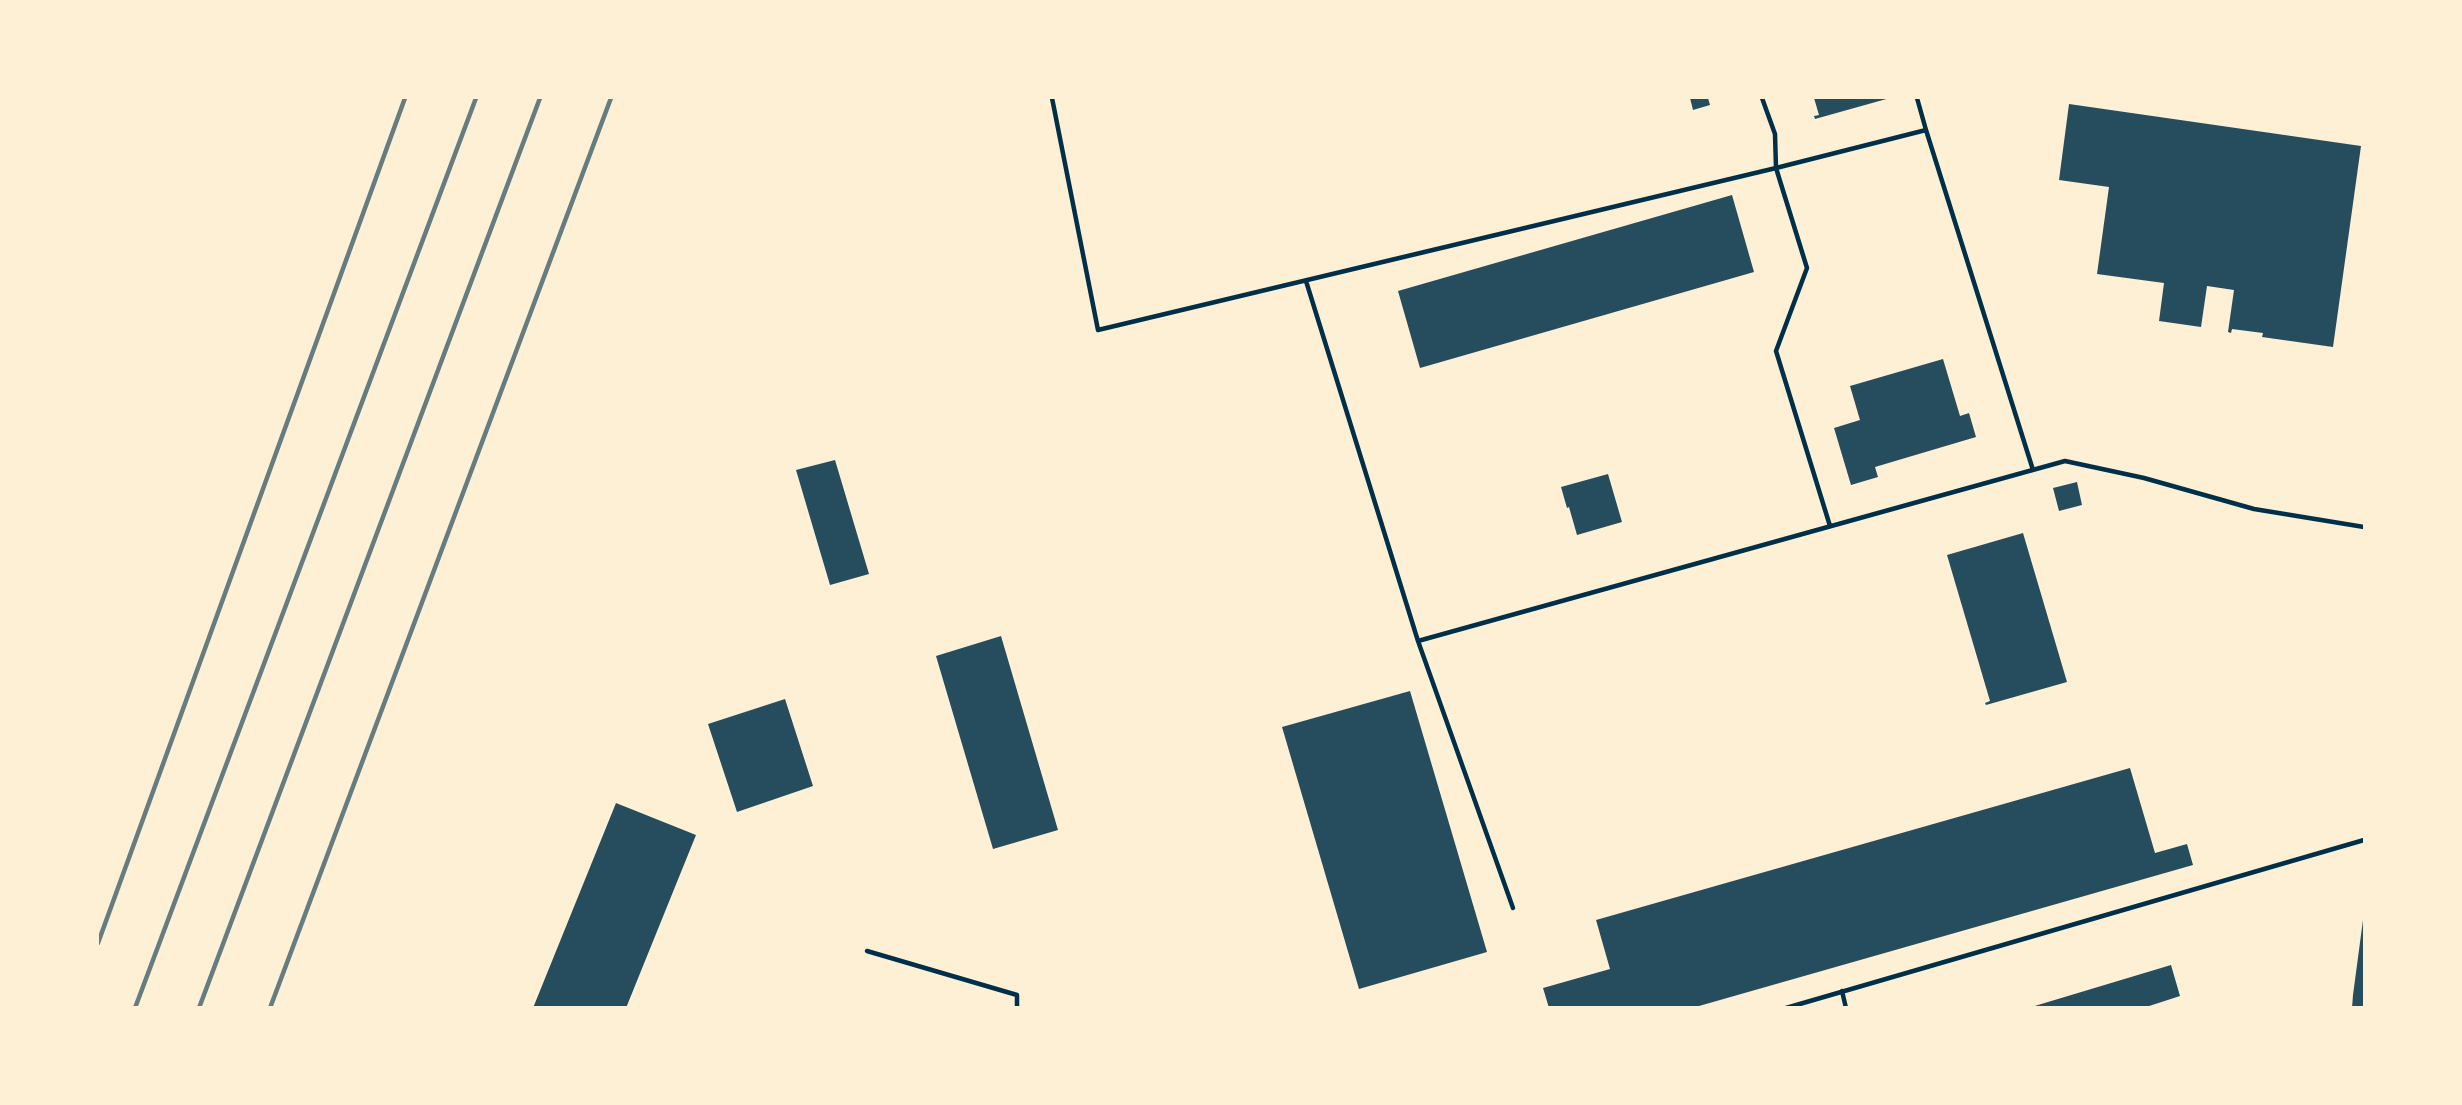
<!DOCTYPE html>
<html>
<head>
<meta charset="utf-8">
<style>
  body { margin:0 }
  #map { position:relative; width:2462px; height:1105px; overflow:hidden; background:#fdf0d5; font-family:Roboto,sans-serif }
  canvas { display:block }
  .frame { position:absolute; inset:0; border:99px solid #fdf0d5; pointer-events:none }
</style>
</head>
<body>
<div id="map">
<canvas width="2462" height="1105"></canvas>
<div class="frame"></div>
</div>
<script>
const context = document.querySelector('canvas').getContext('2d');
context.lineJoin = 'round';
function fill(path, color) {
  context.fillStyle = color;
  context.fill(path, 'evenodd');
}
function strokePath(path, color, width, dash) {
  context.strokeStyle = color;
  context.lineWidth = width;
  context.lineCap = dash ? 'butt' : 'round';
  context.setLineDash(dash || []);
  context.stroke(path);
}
fill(new Path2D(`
  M 1690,98 L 1708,98 L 1710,105 L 1693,110 Z
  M 1814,98 L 1890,98 L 1815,119 L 1814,116 L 1819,115 Z
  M 2069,104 L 2361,146 L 2333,347 L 2262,337 L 2263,333 L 2232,329 L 2231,333 L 2228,332 L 2234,290 L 2207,286 L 2201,327 L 2159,321 L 2164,283 L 2097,274 L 2109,187 L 2059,180 Z
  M 1732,195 L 1754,272 L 1420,368 L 1398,291 Z
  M 1943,359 L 1960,416 L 1969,413 L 1976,437 L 1875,467 L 1878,477 L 1851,485 L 1834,428 L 1860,420 L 1850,386 Z
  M 835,460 L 869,574 L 830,585 L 796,470 Z
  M 1608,474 L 1622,522 L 1577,535 L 1569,507 L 1567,508 L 1561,487 Z
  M 2077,482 L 2082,505 L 2059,511 L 2053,488 Z
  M 2023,533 L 2067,682 L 1986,705 L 1985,703 L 1990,701 L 1947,555 Z
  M 1001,636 L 1058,830 L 993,849 L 936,656 Z
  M 1410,691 L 1487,952 L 1359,989 L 1282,727 Z
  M 785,699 L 813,786 L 737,812 L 708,724 Z
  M 2130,768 L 2155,853 L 2187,844 L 2193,865 L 1692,1008 L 1549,1008 L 1543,988 L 1610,969 L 1596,920 Z
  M 616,803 L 696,835 L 626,1008 L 533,1008 Z
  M 2363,920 L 2364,1008 L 2352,1008 L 2353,995 Z
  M 2171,965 L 2180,996 L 2143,1008 L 2028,1008 Z`), '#264d5e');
strokePath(new Path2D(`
  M 1052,98 L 1098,330 L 1776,168 L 1775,134 L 1762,98
  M 1917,98 L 1926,130
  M 1306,281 L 1418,641
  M 1830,526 L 1776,351 L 1807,268 L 1776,168 L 1926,130 L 2033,470
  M 1513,908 L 1418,641 L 2065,461 L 2144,478 L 2254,509 L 2364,527
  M 867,951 L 1017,995 L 1017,1008
  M 1842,991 L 1846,1008
  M 1786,1008 L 2364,840`), '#003049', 4.5);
strokePath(new Path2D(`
  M 98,943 L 405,98
  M 135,1008 L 476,98
  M 199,1008 L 540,98
  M 270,1008 L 611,98`), '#657d81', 4.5);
</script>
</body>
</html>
